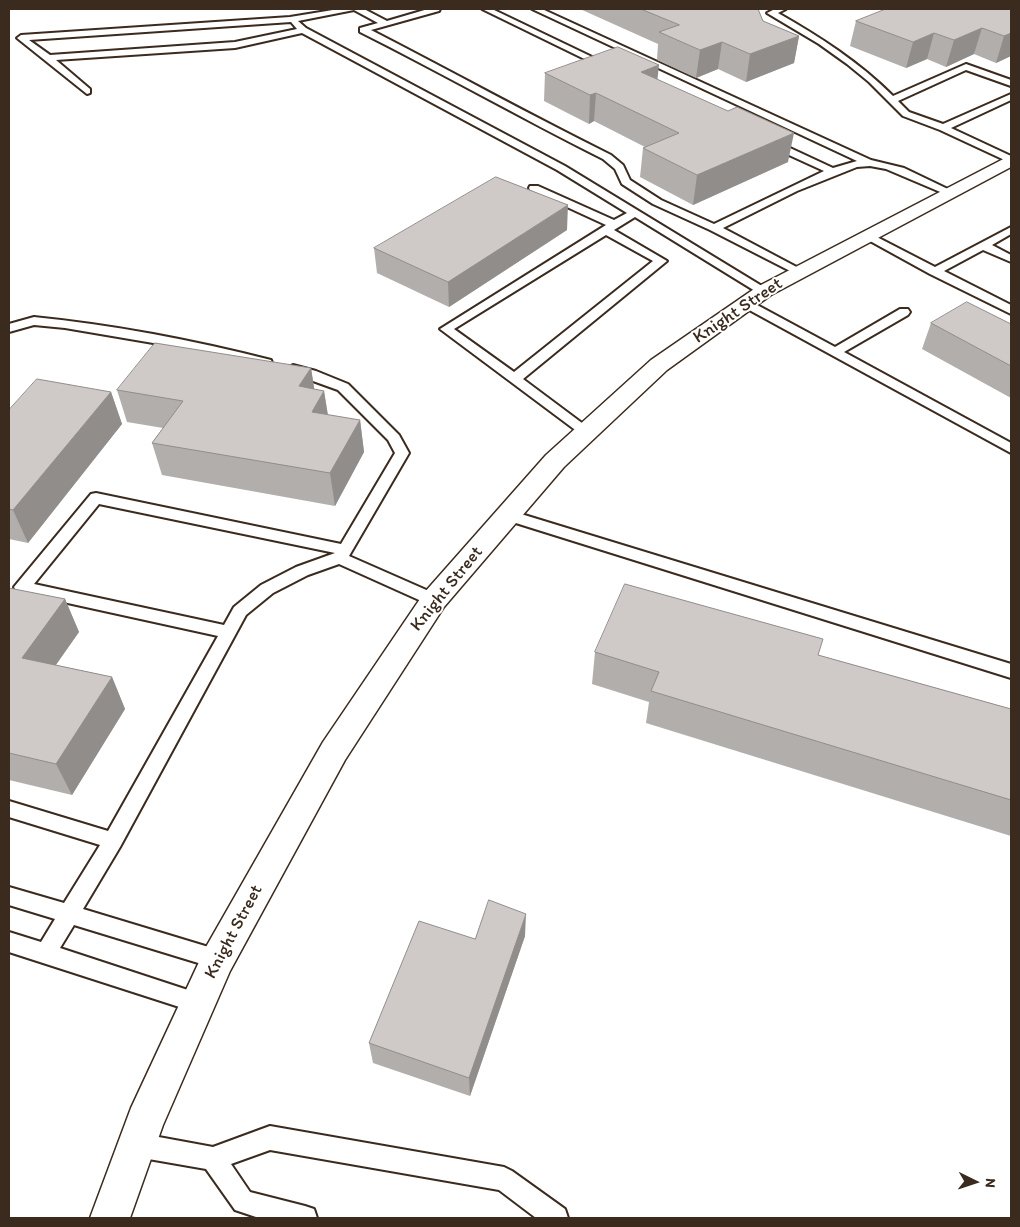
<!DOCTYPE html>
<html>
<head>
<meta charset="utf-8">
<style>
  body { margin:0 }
  #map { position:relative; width:1020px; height:1227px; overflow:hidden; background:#fff; font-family:Itim,sans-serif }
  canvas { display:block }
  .frame { position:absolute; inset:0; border:10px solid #3b2a1e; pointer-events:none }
  .north { position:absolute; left:950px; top:1157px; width:50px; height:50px; -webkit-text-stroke:4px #fff; paint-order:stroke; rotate:94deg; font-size:14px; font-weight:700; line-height:20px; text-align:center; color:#3b2a1e }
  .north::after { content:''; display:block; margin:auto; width:18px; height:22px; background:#3b2a1e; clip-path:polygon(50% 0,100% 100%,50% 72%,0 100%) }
</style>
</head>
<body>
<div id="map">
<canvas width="1020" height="1227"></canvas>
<div class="frame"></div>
<div class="north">N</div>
</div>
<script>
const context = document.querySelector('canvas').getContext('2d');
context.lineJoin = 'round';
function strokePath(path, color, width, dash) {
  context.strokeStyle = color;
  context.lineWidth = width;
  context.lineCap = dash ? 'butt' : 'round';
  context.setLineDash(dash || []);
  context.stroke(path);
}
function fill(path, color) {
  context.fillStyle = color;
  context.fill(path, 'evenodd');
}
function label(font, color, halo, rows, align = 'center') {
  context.font = font + ' Itim,sans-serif';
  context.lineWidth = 4;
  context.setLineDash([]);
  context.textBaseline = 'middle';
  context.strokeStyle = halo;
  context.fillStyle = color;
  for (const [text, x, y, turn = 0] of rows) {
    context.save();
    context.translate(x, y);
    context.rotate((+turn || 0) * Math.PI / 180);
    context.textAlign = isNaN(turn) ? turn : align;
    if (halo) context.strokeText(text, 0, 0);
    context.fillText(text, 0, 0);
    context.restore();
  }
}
const lane = new Path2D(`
  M 339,9 L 364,9 L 387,21 L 428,9 L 440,9 L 439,11 L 371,30 C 451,71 530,115 611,155 L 623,165 L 630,180 L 661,200 L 714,224 L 824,171 L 767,145 L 767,141 L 775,141 L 833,168 L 857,161 L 532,9 L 542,9 L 871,160 L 904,168 L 954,192 L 953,194 L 945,194 L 886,169 L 870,166 L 857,167 L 797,191 L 723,228 L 806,272 L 804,274 L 796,274 L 710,230 L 653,204 L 622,184 L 615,169 L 603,159 C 521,118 442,73 360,32 L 360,28 L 378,23 L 354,10 L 298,21 L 306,28 L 565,166 L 770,291 L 768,294 L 760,294 L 635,217 L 614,230 L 667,261 L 523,379 L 594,432 L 592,435 L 582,435 L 440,329 L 606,225 L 530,190 L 529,188 L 530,186 L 538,186 L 614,220 L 627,213 L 557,170 L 302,33 L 235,48 L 56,60 L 90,89 L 90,93 L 87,94 L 17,38 L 21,35 L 290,17 ZM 291,22 L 297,29 L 235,42 L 50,55 L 29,40 ZM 606,235 L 653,261 L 514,372 L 454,329 Z
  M 482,9 L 492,9 L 613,67 L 611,69 L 605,69 Z
  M 775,9 L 786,9 L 778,13 C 820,37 859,62 893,96 L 966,64 L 1011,80 L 1011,86 L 966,70 L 898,101 L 909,112 L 943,124 L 1011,94 L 1011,100 L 951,128 L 1011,156 L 1011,163 L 940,130 L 903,116 L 869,82 L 847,64 L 819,44 L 767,13 Z
  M 1011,227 L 1011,234 L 992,245 L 1011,255 L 1011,262 L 983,250 L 944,271 L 1011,305 L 1011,314 L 930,274 L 861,236 L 863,234 L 871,234 L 935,267 Z
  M 746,299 L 835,347 L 900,309 L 908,309 L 910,312 L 908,315 L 844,352 L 1011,443 L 1011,453 L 742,306 L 740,303 L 742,300 Z
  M 34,317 C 113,325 193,340 271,360 L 272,363 L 266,367 L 212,353 L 65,328 L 34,325 L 9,332 L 9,324 Z
  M 293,365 L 316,371 L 348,384 L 399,435 L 409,453 L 349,556 L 440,596 L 442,600 L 440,604 L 434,606 L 428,604 L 339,564 L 308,575 L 273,593 L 246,615 L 120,847 L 83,909 L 225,952 L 228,959 L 225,966 L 218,969 L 74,925 L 60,948 L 206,996 L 209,1003 L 206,1010 L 198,1013 L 9,952 L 9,932 L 41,942 L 55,919 L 9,905 L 9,887 L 64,903 L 100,845 L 9,817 L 9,801 L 108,831 L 218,636 L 22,593 L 16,591 L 14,587 L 91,494 L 96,493 L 341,544 L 395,453 L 388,440 L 338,390 L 288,372 L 286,369 ZM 99,504 L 335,553 L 296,567 L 261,585 L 234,607 L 224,625 L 34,584 Z
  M 508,510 L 1011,664 L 1011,678 L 503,519 L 501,515 L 503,511 Z
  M 270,1126 L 504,1167 L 512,1171 L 565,1209 L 568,1218 L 536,1218 L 499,1190 L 270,1150 L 231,1164 L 250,1192 L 305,1206 L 314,1209 L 317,1218 L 259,1218 L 235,1210 L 206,1169 L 137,1157 L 129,1153 L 125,1145 L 129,1137 L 137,1133 L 213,1147 Z`);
const secondary = new Path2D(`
  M 1011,155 L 1011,167 L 771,295 L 667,370 L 564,467 L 444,607 L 345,760 L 230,971 L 163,1125 L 130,1218 L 90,1218 L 131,1108 L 206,947 L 323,742 L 424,593 L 546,455 L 651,360 L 757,287 Z`);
strokePath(lane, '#3b2a1e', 4);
strokePath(secondary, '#3b2a1e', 3);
fill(lane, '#fff');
fill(secondary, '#fff');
fill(new Path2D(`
  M 580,9 L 758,9 L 763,21 L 799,36 L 794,63 L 746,82 L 718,69 L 696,78 L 657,60 L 658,44 Z
  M 1011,9 L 1011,56 L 996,63 L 974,54 L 946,67 L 927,59 L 906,68 L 850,46 L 856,21 Z
  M 545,73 L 657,79 L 788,162 L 693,205 L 640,177 L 643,148 L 645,147 L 594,121 L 589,124 L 544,101 Z
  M 567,230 L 449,307 L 377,273 L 374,248 Z
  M 931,323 L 1011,324 L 1011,398 L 922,349 Z
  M 311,368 L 314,389 L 324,391 L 328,415 L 360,420 L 364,452 L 335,506 L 162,475 L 152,443 L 163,428 L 127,422 L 117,390 Z
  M 111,392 L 122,424 L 28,543 L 9,539 L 9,410 Z
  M 9,588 L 65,599 L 79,632 L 56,665 L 112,677 L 125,709 L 72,795 L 9,780 Z
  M 595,652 L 818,655 L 1011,709 L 1011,836 L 646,723 L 649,702 L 592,684 Z
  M 525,936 L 470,1096 L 373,1063 L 369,1043 L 475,939 Z`), '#b2aeab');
fill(new Path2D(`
  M 982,28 L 974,54 L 946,67 L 954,40 Z
  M 934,33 L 927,59 L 906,68 L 913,42 Z
  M 1011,33 L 1011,56 L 996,63 L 1004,36 Z
  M 799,36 L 794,63 L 746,82 L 750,54 Z
  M 722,42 L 718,69 L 696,78 L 700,50 Z
  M 659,65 L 656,93 L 641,72 Z
  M 596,93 L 594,121 L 589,124 L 590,95 Z
  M 794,133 L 788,162 L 693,205 L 697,175 Z
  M 568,205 L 567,230 L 449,307 L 448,282 Z
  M 311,368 L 316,400 L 299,386 Z
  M 324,391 L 329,423 L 312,412 Z
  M 111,392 L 122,424 L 28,543 L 13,510 Z
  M 360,420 L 364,452 L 335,506 L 330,473 Z
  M 65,599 L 79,632 L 38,690 L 22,658 Z
  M 112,677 L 125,709 L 72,795 L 56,764 Z
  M 526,914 L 525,936 L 470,1096 L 469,1078 Z`), '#918d8b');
const building = new Path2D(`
  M 641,9 L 758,9 L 763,21 L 799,36 L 750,54 L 722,42 L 700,50 L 659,32 L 679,25 Z
  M 886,9 L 1011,9 L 1011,33 L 1004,36 L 982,28 L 954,40 L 934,33 L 913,42 L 856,21 Z
  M 618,47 L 659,65 L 641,72 L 728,111 L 737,107 L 794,133 L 697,175 L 643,148 L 679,133 L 596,93 L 590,95 L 545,73 Z
  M 496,177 L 568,205 L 448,282 L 374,248 Z
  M 967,302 L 1011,324 L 1011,366 L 931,323 Z
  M 155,343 L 311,368 L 299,386 L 324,391 L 312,412 L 360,420 L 330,473 L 152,443 L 183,401 L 117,390 Z
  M 37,379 L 111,392 L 13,510 L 9,509 L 9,410 Z
  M 625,584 L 823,639 L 818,655 L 1011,709 L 1011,800 L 651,691 L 659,672 L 595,652 Z
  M 9,588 L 65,599 L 22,658 L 112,677 L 56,764 L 9,753 Z
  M 489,900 L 526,914 L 469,1078 L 369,1043 L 419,921 L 475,939 Z`);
fill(building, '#cfcac7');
strokePath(building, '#918d8b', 1);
label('18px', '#3b2a1e', '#fff', [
  ["Knight Street",738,311,-34],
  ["Knight Street",447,589,-51],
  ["Knight Street",234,932,-62]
]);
</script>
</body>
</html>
